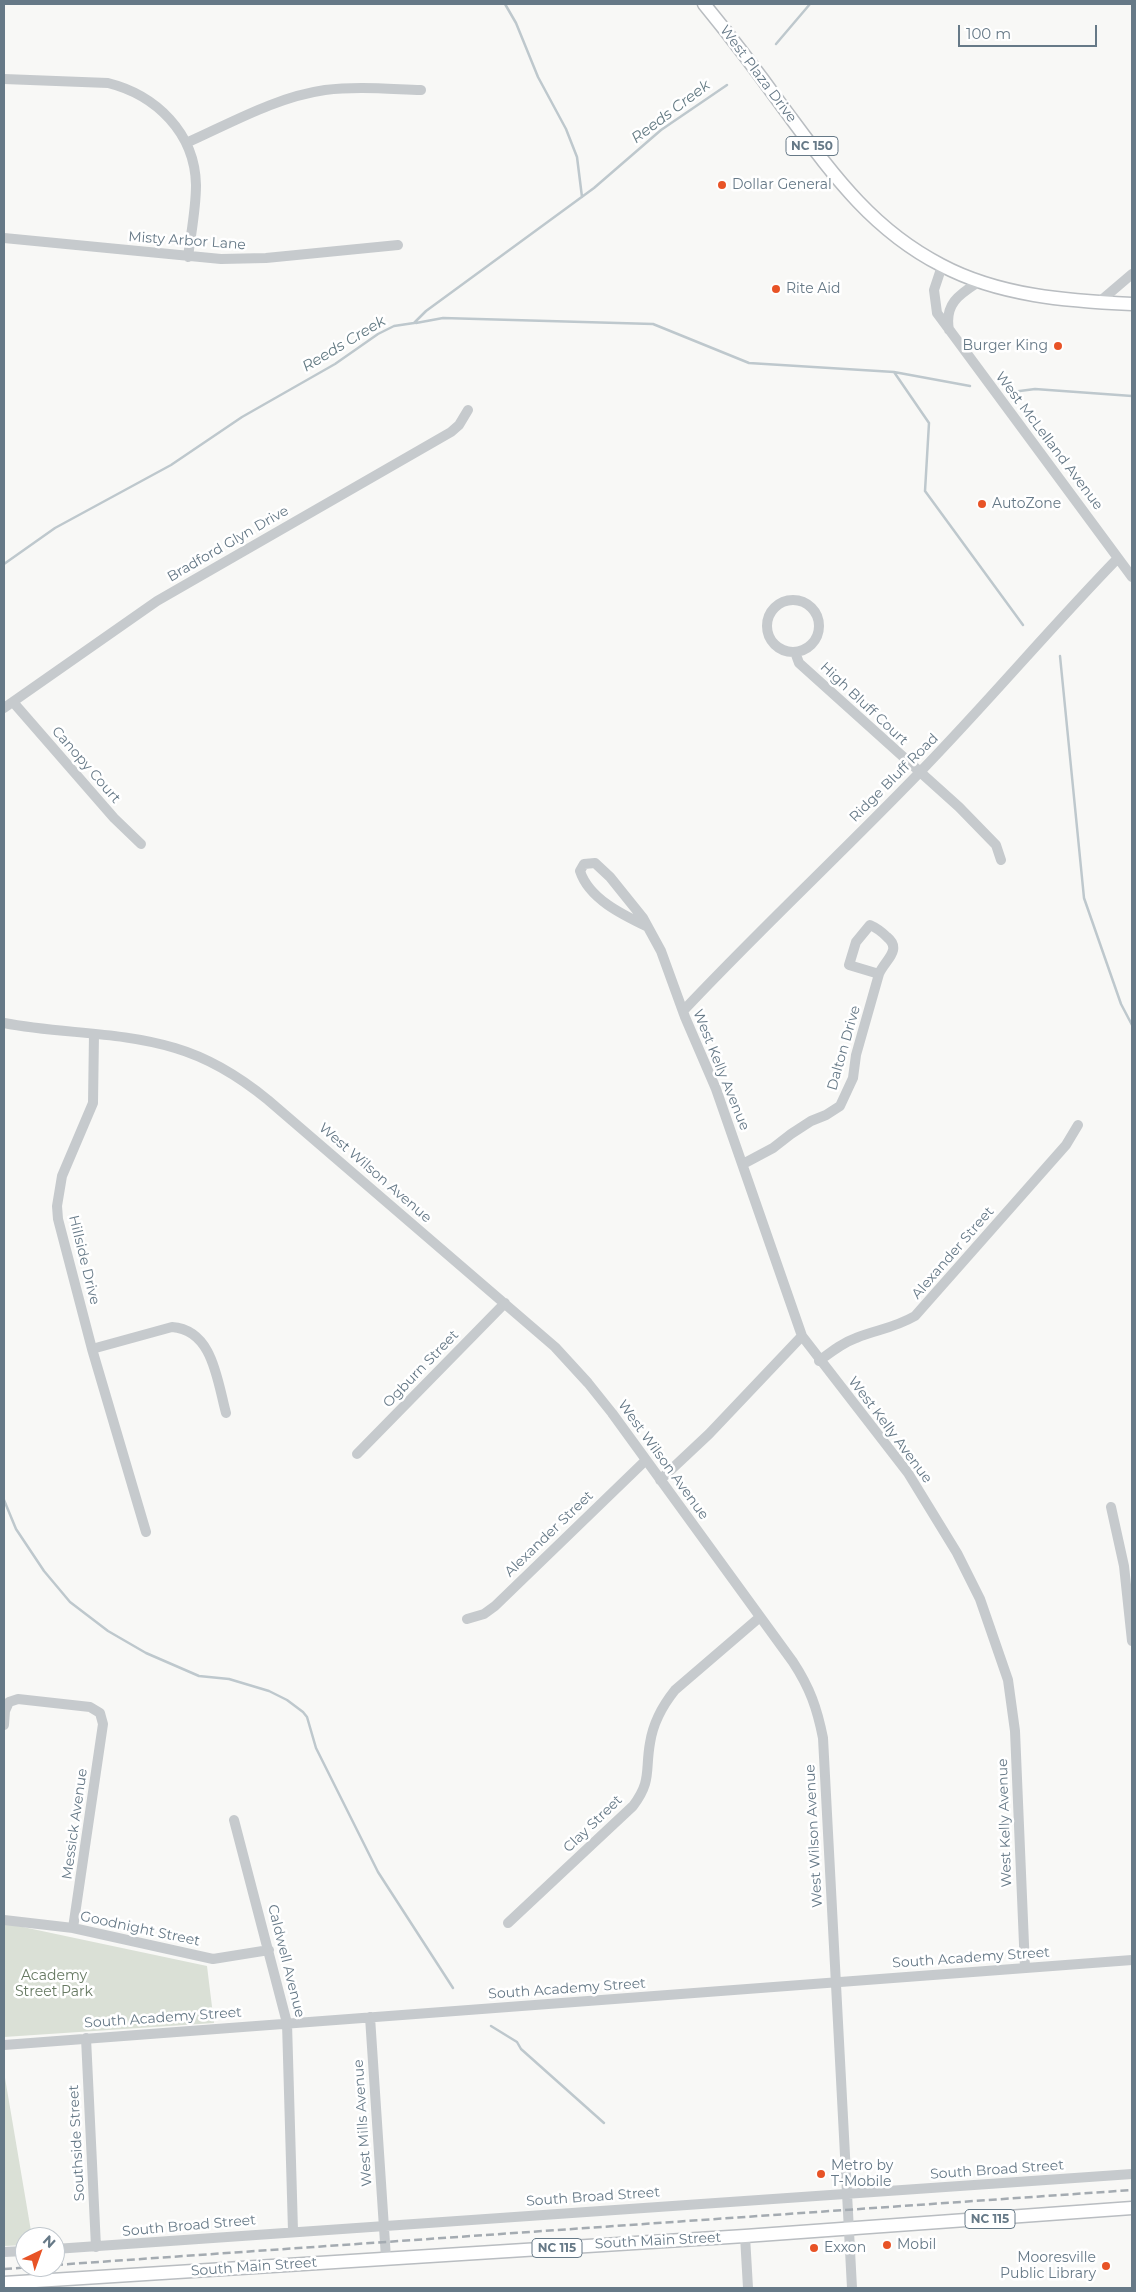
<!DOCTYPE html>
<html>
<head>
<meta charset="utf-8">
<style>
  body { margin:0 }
  #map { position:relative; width:1136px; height:2292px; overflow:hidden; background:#f8f8f6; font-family:Montserrat,sans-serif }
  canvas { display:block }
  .frame { position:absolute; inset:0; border:5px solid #667987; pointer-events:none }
  .north { position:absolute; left:15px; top:2227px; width:50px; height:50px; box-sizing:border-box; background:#fff; border:1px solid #c2c9cf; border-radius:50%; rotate:42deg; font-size:14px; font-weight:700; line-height:20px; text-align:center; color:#667987 }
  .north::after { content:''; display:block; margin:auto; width:18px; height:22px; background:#e85326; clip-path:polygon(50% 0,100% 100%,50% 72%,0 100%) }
  .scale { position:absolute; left:958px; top:25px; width:139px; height:22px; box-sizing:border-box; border:2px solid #667987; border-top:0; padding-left:6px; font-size:15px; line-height:18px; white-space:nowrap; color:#667987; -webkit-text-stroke:4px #fff; paint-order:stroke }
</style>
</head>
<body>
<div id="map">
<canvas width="1136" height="2292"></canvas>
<div class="frame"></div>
<div class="north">N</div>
<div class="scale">100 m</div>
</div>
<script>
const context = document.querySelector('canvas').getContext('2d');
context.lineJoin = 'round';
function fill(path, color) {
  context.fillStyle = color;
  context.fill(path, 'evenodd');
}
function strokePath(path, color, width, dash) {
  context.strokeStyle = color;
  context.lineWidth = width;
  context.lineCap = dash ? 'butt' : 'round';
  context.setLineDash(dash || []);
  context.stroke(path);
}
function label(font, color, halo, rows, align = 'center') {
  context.font = font + ' Montserrat,sans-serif';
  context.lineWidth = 5;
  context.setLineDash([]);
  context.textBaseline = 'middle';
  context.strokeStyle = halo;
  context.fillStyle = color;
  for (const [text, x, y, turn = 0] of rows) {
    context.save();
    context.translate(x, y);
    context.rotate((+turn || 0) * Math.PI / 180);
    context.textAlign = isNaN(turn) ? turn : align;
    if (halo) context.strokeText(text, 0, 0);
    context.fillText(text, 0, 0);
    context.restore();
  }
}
fill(new Path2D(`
  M 4,1923 L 207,1966 L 214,2023 L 4,2037 Z
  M 4,2072 L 32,2237 L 25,2237 L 25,2245 L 4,2246 Z`), '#dae0d6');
strokePath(new Path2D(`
  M 505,4 L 516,23 L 538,77 L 566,129 L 577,157 L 582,197
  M 776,44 L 810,4
  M 416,323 L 443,318 L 653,324 L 749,363 L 894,372 L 970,386
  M 894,372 L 929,423 L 925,491 L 1023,625
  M 1012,392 L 1035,389 L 1132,396
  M 4,564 L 55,528 L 171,465 L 242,417 L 335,364 L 378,334 L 394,326 L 414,323 L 426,311 L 594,188 L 661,130 L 727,85
  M 1060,656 L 1084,898 L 1121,1004 L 1132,1025
  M 4,1500 L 16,1529 L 44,1571 L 70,1602 L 108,1631 L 146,1653 L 199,1676 L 229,1679 L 269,1691 L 287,1700 L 303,1712 L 307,1717 L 316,1748 L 378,1872 L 453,1988
  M 491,2026 L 517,2042 L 521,2049 L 604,2123`), '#bec8cd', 2.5);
const major = new Path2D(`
  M 704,4 C 731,37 757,71 782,106 C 829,169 869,228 941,265 C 999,296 1068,301 1132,304
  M 4,2283 L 745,2236 L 1132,2208`);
strokePath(major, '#b9bdc1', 15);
strokePath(new Path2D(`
  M 4,79 L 108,83 C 156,95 195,133 196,185 C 196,209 191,233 188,257
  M 186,143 C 231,123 276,97 325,90 C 357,86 389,89 421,90
  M 4,238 L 221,259 L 266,258 L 398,245
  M 942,266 L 934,290 L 937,313 L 1132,577
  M 1098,303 L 1132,274
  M 949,330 C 944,303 960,294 980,281
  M767 626a26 26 0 1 1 52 0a26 26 0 1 1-52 0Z
  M 795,652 L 799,663 L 959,807 L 996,845 L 1001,860
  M 13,702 L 114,818 L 141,844
  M 4,708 L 157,601 L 451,432 L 459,425 L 468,410
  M 870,925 C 877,928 882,932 887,937 C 903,950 884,961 879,974 L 849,965 L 856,942 Z
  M 648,927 C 623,915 589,899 580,871 L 584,864 L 595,863 L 610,877 L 643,918 L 661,951 L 685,1017 L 716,1089 L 802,1336 L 908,1473 L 957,1553 L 980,1599 L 1008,1680 L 1015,1731 L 1025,1968
  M 683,1011 C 760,929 842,853 920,772 C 988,702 1050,628 1118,558
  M 4,1023 C 60,1034 119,1031 175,1048 C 209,1058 240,1077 268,1100 L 555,1347 L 588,1383 L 612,1413 L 793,1662 C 810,1688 817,1708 823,1738 L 852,2288
  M 94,1034 L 93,1103 L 62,1176 L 57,1206 L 58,1219 L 92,1349 L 146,1532
  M 743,1164 L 773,1148 L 791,1134 L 811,1121 L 826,1115 L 840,1106 L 853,1078 L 856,1055 L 879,974
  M 92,1349 L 172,1327 C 213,1330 217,1380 226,1413
  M 819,1361 C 831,1352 842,1343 856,1338 C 878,1329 892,1329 915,1316 L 1066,1145 L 1078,1125
  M 357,1454 L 505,1303
  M 660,1480 L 709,1434 L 802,1336
  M 1111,1507 L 1124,1566 L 1132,1641
  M 467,1619 L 484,1614 L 495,1606 L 646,1460
  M 4,1725 L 5,1711 L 9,1702 L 18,1699 L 90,1707 L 100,1713 L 103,1724 L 73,1928
  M 234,1820 L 287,2023 L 293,2231
  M 4,1920 L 73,1928 L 213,1959 L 269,1950
  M 508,1923 L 633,1806 C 652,1781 645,1771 650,1743 C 653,1723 663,1705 675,1690 L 760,1617
  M 370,2017 L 386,2258
  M 86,2038 L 96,2247
  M 4,2045 L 1132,1960
  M 745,2236 L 748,2288
  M 55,2249 L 1132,2174
  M 4,2252 L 25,2251`), '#c6cacd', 10);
strokePath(major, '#fff', 12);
strokePath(new Path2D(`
  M 55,2265 L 1132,2190
  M 4,2269 L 32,2267`), '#a4abb1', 2.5, [8, 4]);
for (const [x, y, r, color] of [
  [722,185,5,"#e85326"],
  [776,289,5,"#e85326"],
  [1058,346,5,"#e85326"],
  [982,504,5,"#e85326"],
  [821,2174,5,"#e85326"],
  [887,2245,5,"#e85326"],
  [814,2248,5,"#e85326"],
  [1106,2266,5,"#e85326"]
]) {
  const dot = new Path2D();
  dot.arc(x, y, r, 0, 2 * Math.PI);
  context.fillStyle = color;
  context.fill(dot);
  strokePath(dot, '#fff', 2);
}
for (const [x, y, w] of [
  [812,146,52],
  [990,2219,50],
  [557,2248,50]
]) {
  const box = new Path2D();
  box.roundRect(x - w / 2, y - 9.5, w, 19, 4);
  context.fillStyle = '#fff';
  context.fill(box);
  strokePath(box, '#667987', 1);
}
label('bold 12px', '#667987', null, [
  ["NC 150",812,146],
  ["NC 115",990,2219],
  ["NC 115",557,2248]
]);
label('14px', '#667987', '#fff', [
  ["West Plaza Drive",758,74,53],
  ["Misty Arbor Lane",187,241,4],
  ["West McLelland Avenue",1049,441,53],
  ["Bradford Glyn Drive",228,544,-30],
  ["High Bluff Court",864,704,43],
  ["Canopy Court",86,765,49],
  ["Ridge Bluff Road",894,778,-45],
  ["Dalton Drive",844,1048,-74],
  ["West Kelly Avenue",721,1070,68],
  ["West Wilson Avenue",375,1173,41],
  ["Alexander Street",953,1253,-49],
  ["Hillside Drive",84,1260,76],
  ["Ogburn Street",421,1369,-46],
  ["West Kelly Avenue",890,1430,53],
  ["West Wilson Avenue",663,1460,54],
  ["Alexander Street",549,1534,-44],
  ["West Kelly Avenue",1005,1823,-92],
  ["Messick Avenue",75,1824,-82],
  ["Clay Street",593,1824,-44],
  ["West Wilson Avenue",814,1836,-93],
  ["Goodnight Street",140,1929,12],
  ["South Academy Street",971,1958,-4],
  ["Caldwell Avenue",286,1961,76],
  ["South Academy Street",567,1989,-4],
  ["South Academy Street",163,2018,-4],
  ["West Mills Avenue",363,2123,-94],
  ["Southside Street",77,2143,-93],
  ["South Broad Street",997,2170,-4],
  ["South Broad Street",593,2197,-4],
  ["South Broad Street",189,2226,-5],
  ["South Main Street",658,2241,-3],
  ["South Main Street",254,2267,-4]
]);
label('14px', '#667987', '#fff', [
  ["Dollar General",732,185],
  ["Rite Aid",786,289],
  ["Burger King",1048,346,"right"],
  ["AutoZone",992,504],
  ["Metro by",831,2166],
  ["T-Mobile",831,2182],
  ["Mobil",897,2245],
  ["Exxon",824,2248],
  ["Mooresville",1096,2258,"right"],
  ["Public Library",1096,2274,"right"]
], 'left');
label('14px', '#667962', '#fff', [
  ["Academy",54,1976],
  ["Street Park",54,1992]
]);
label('italic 15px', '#637a83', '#fff', [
  ["Reeds Creek",671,112,-37],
  ["Reeds Creek",344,344,-31]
]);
</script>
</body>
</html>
